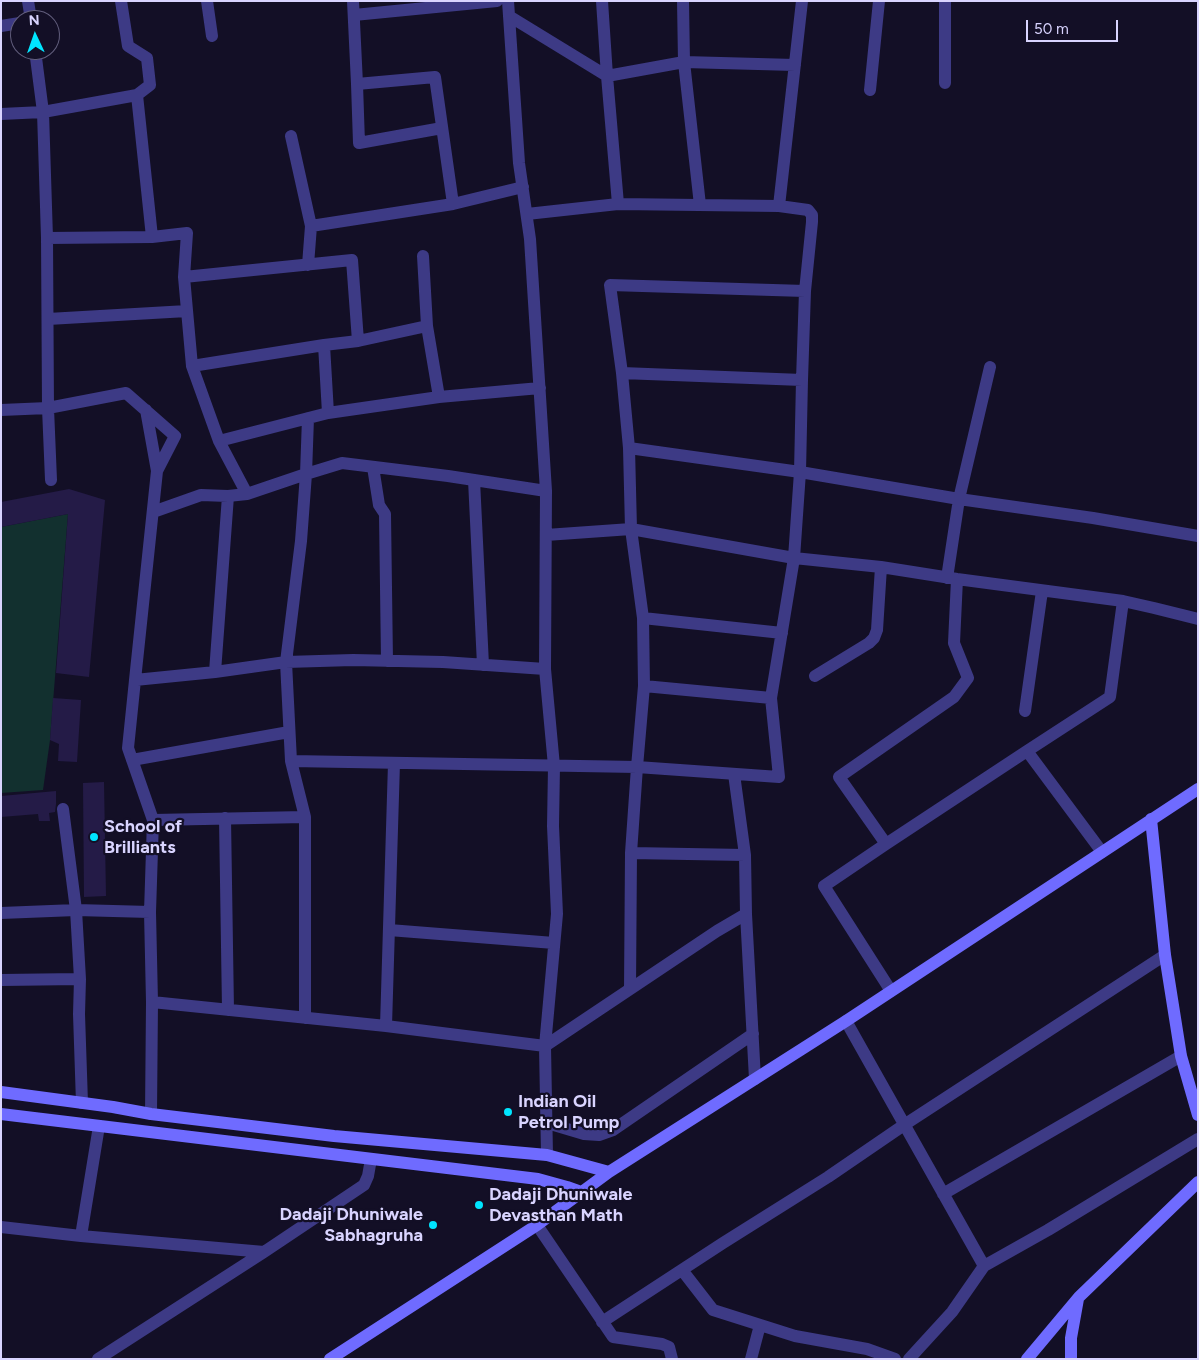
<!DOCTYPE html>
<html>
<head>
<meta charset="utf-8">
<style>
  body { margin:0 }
  #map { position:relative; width:1199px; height:1360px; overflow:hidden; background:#130f26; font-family:Figtree,sans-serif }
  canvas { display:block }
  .frame { position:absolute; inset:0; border:2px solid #d9d4ff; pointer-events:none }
  .north { position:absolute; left:10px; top:10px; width:50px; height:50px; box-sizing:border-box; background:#130f26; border:1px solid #625e7d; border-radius:50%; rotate:357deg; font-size:14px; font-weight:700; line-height:20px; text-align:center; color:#d9d4ff }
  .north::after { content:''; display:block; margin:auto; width:18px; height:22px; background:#00e5ff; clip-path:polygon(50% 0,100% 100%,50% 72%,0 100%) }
  .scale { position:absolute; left:1026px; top:20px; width:92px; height:22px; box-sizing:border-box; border:2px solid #d9d4ff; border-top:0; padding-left:6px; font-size:15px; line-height:18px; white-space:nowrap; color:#d9d4ff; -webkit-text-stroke:4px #130f26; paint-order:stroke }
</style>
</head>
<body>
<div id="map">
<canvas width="1199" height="1360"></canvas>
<div class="frame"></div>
<div class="north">N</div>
<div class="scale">50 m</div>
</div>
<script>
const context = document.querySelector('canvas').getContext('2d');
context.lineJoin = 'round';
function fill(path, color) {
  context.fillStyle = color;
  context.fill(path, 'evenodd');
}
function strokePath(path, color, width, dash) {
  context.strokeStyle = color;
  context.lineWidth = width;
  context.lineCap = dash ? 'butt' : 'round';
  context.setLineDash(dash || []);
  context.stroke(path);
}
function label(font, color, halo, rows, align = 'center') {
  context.font = font + ' Figtree,sans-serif';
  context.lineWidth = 4.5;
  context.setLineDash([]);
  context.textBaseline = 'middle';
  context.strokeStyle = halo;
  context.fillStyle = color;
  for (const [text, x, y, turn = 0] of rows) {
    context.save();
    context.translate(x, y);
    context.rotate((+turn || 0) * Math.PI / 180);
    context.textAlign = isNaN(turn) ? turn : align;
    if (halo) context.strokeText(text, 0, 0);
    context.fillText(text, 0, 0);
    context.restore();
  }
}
fill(new Path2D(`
  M 68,514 L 50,740 L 43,790 L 1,793 L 1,527 Z`), '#12302f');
fill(new Path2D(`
  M 69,489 L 105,500 L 89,677 L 56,673 L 68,514 L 1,527 L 1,502 Z
  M 53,698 L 81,700 L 77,762 L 58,761 L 59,744 L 50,740 Z
  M 104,782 L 106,896 L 84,897 L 83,783 Z
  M 56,791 L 56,804 L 55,812 L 49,813 L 50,821 L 39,821 L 38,814 L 1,817 L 1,796 Z`), '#241b47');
strokePath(new Path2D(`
  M 28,1 L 31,20
  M 121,1 L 128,46 L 147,58 L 150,85 L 137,95
  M 207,1 L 212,36
  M 353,1 L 357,84
  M 508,1 L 519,163 L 530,239 L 546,491
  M 602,1 L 607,76 L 684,62 L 700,205
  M 683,1 L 684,62 L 795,65
  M 354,15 L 497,1
  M 509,16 L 607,76 L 618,204
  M 1,26 L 20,23
  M 945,83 L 945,1
  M 870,90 L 879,1
  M 1,114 L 43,112 L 35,50
  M 291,136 L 311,226
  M 453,204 L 523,187
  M 779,206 L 802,1
  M 527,214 L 618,204 L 779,206 L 808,210 L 812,215 L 812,222 L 805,291
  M 47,238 L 152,237
  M 423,256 L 427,326
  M 308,265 L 311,226 L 453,204 L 435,77 L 357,84 L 359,143 L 442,128
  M 48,319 L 187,311
  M 324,345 L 328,413
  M 192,366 L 184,277 L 352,260 L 358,341
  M 622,373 L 802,380 L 800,472 L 794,558 L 771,698 L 779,777 L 637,767 L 644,686
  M 802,380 L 805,291 L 610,285 L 622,373 L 629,448 L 800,472 L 959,499 L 1093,518 L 1198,536
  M 439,397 L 540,388
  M 1,410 L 48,408 L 126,393 L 175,436 L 157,471 L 135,680
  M 146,410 L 157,471
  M 219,441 L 192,366 L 324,345 L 358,341 L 427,326 L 439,397 L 328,413 L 219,441 L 247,494 L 306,474 L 342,463 L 448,476 L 546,491 L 545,669
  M 629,448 L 631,529 L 643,618 L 644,686 L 771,698
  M 373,467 L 379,505 L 385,514 L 387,661
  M 51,480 L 48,408 L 47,238 L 43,112 L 137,95 L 152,237 L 187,233 L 184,277
  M 474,480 L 483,665
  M 153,512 L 201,495 L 228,496
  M 546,535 L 631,529 L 794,558 L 881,567 L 957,579 L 1123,601 L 1154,608 L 1198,619
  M 947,578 L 959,499 L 990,367
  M 643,618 L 782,633
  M 215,672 L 228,496 L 247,494
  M 815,676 L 869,643 L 874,638 L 877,630 L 881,567
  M 1025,711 L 1042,591
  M 1027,751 L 1110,697 L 1123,601
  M 132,760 L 289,732
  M 734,774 L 745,855
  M 63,809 L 76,910 L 150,912
  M 305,817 L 305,1018
  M 225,818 L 228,1010
  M 153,820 L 128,748 L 135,680 L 215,672 L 286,662 L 301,541 L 306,474 L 308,418
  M 886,844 L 839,777 L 954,697 L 968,678 L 954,643 L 957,579
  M 1,913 L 76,910 L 80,979 L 79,1014 L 82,1103
  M 746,914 L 755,1079
  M 389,930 L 554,943
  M 1,980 L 80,979
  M 630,989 L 631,853
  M 891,991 L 824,886 L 886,844 L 1027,751 L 1102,852
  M 152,1002 L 386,1026 L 545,1046 L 717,931 L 746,914 L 745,855 L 631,853 L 637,767 L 291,761
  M 846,1021 L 984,1266
  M 386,1026 L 394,763
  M 151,1114 L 152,1002 L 150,912 L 153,820 L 305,817 L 291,761 L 286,662 L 353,660 L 443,662 L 545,669 L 554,766 L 553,826 L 557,914 L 545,1046 L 547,1155
  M 547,1123 L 584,1134 L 599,1135 L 613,1130 L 753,1034
  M 943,1194 L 1181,1056
  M 537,1225 L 613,1337 L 662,1344 L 669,1347 L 672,1359
  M 1,1227 L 81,1236 L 99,1126
  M 81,1236 L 264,1252
  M 682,1270 L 713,1310 L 795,1336 L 867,1349 L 895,1359
  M 602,1322 L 723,1243 L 828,1177 L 904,1125 L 1165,955
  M 98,1359 L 264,1252 L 364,1185 L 368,1176 L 371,1159
  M 751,1359 L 760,1325
  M 909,1359 L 952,1312 L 984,1266 L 1048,1230 L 1198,1139`), '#3d3a85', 12);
strokePath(new Path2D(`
  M 1151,819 L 1165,955 L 1181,1056 L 1198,1115
  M 1,1092 L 113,1107 L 151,1114 L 334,1136 L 547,1155 L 609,1172
  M 1,1114 L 538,1179 L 567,1187 L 581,1192
  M 330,1359 L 537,1225 L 609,1172 L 846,1021 L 1198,789
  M 1027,1359 L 1079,1297 L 1198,1182
  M 1071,1359 L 1071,1338 L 1078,1299`), '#6f6bff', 12);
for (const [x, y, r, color] of [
  [94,837,5,"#00e5ff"],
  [508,1112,5,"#00e5ff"],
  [479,1205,5,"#00e5ff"],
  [433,1225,5,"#00e5ff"]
]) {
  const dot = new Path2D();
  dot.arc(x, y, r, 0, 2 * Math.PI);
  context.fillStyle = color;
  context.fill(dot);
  strokePath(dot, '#130f26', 2);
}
label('bold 18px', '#d9d4ff', '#130f26', [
  ["School of",104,827],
  ["Brilliants",104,848],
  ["Indian Oil",518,1102],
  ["Petrol Pump",518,1123],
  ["Dadaji Dhuniwale",489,1195],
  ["Devasthan Math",489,1216],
  ["Dadaji Dhuniwale",423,1215,"right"],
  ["Sabhagruha",423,1236,"right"]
], 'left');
</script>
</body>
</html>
